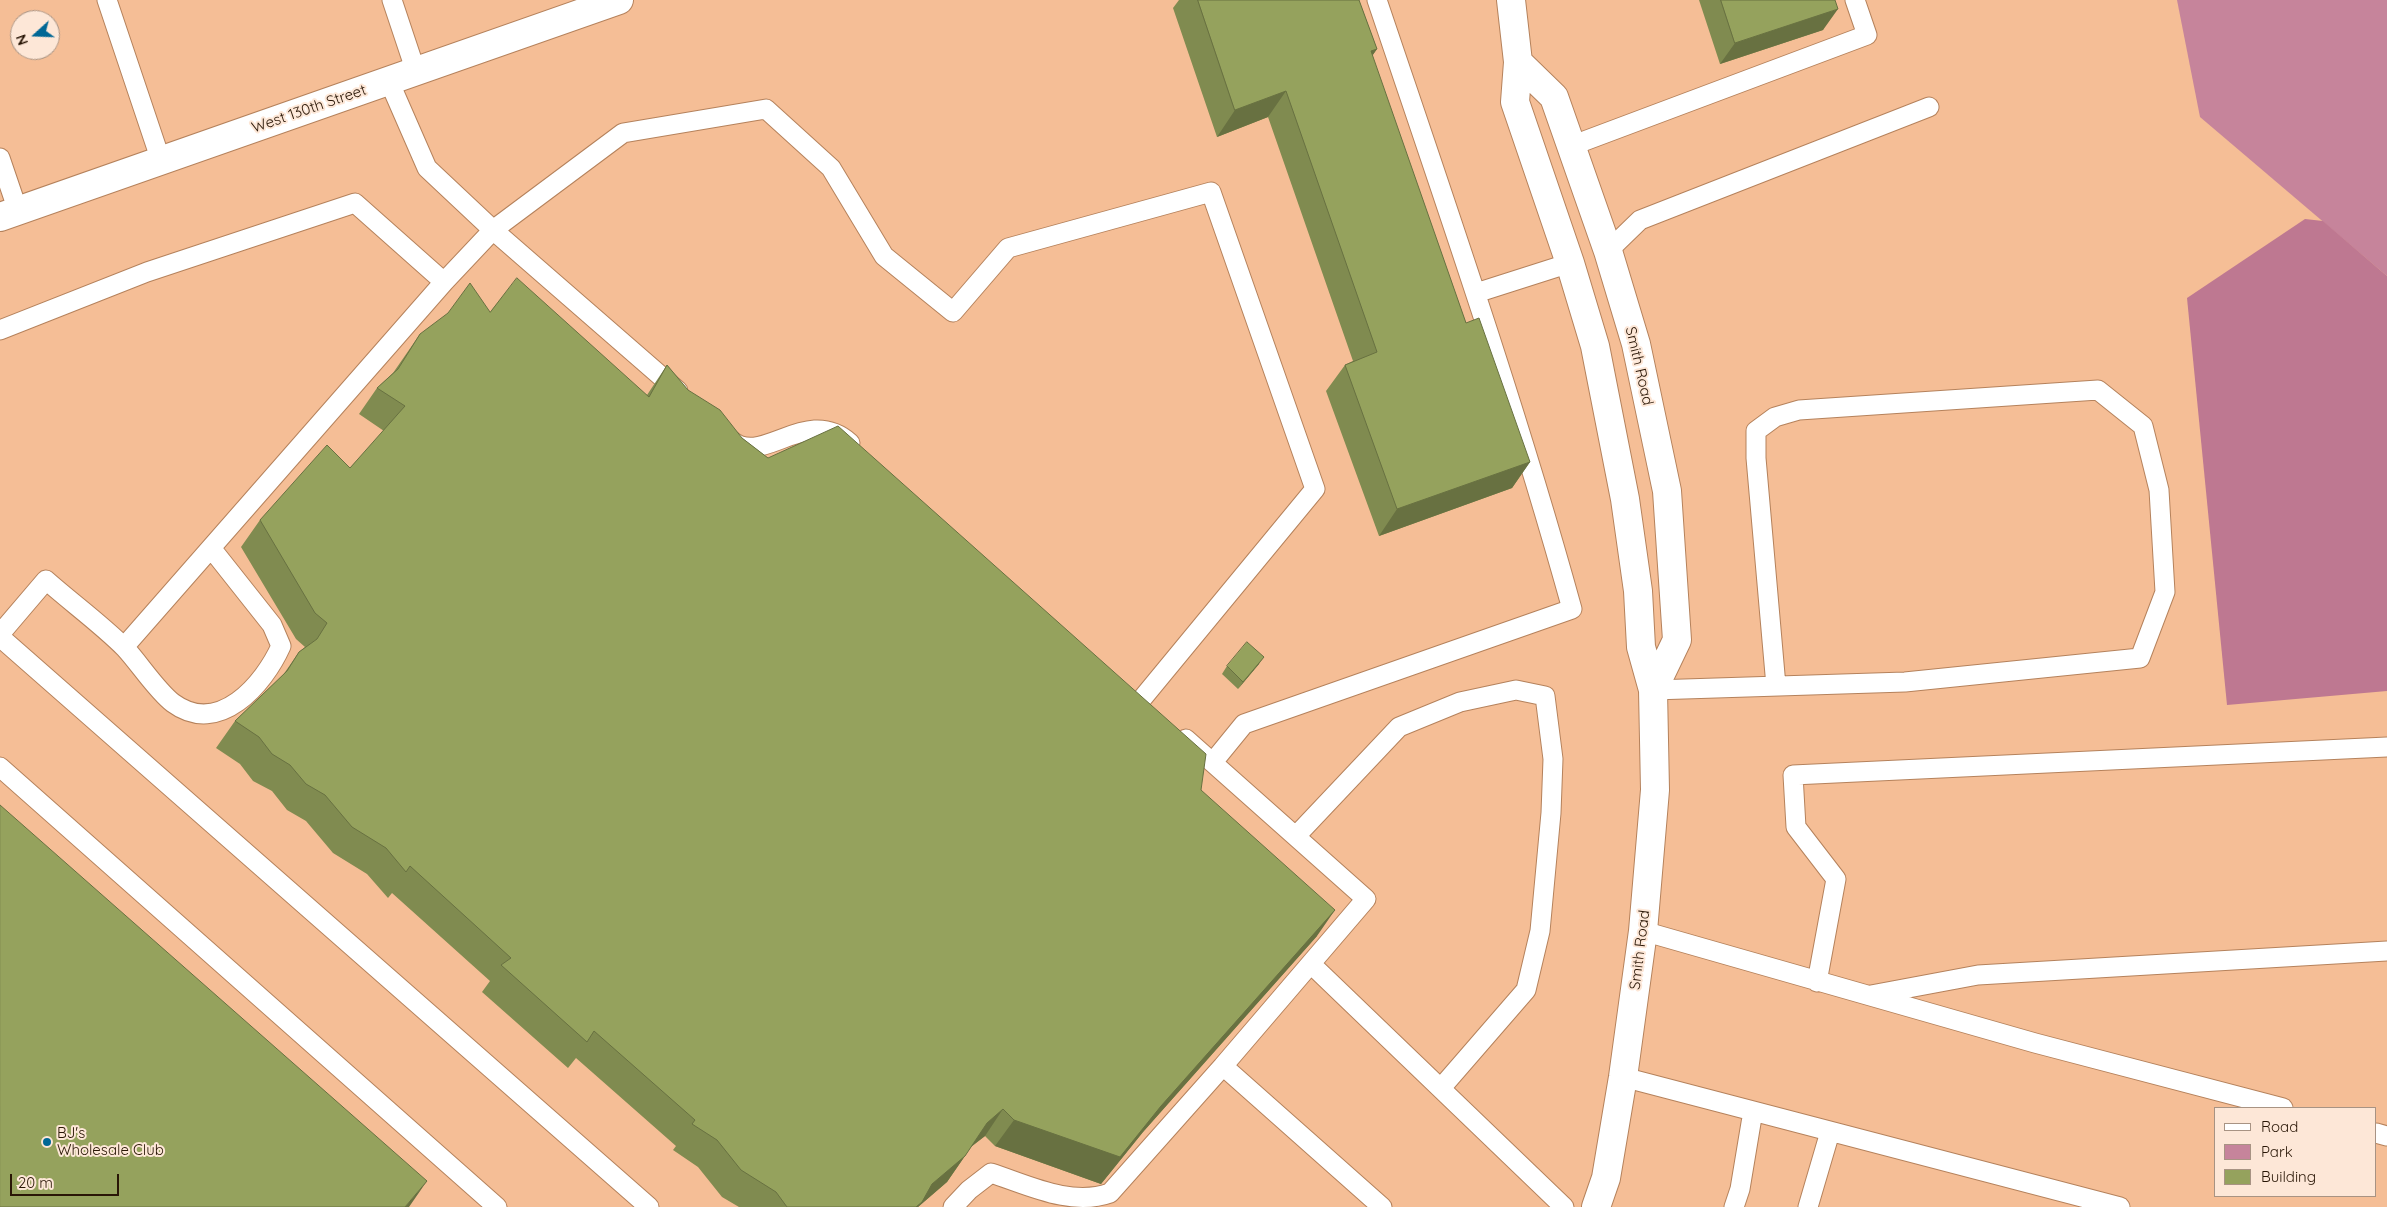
<!DOCTYPE html>
<html>
<head>
<meta charset="utf-8">
<style>
  body { margin:0 }
  #map { position:relative; width:2387px; height:1207px; overflow:hidden; background:#f5be96; font-family:Quicksand,sans-serif }
  canvas { display:block }
  .legend { position:absolute; left:2214px; top:1107px; width:162px; height:90px; box-sizing:border-box; background:#fde7d7; border:1px solid #a89383; margin:0; padding:6px 9px; list-style:none; font-size:15px; color:#291606 }
  .legend li { display:flex; align-items:center; gap:10px; height:25px }
  .legend b { width:25px; border:1px solid #a89383 }
  .north { position:absolute; left:10px; top:10px; width:50px; height:50px; box-sizing:border-box; background:#fde7d7; border:1px solid #a89383; border-radius:50%; rotate:250deg; font-size:14px; font-weight:700; line-height:20px; text-align:center; color:#291606 }
  .north::after { content:''; display:block; margin:auto; width:18px; height:22px; background:#006795; clip-path:polygon(50% 0,100% 100%,50% 72%,0 100%) }
  .scale { position:absolute; left:10px; top:1174px; width:109px; height:22px; box-sizing:border-box; border:2px solid #291606; border-top:0; padding-left:6px; font-size:15px; line-height:18px; white-space:nowrap; color:#291606; -webkit-text-stroke:4px #fde7d7; paint-order:stroke }
</style>
</head>
<body>
<div id="map">
<canvas width="2387" height="1207"></canvas>
<ul class="legend">
<li><b style="height:6px;background:#fff"></b>Road</li>
<li><b style="height:14px;background:#c6849b"></b>Park</li>
<li><b style="height:14px;background:#95a25d"></b>Building</li>
</ul>
<div class="north">N</div>
<div class="scale">20 m</div>
</div>
<script>
const context = document.querySelector('canvas').getContext('2d');
context.lineJoin = 'round';
function fill(path, color) {
  context.fillStyle = color;
  context.fill(path, 'evenodd');
}
function strokePath(path, color, width, dash) {
  context.strokeStyle = color;
  context.lineWidth = width;
  context.lineCap = dash ? 'butt' : 'round';
  context.setLineDash(dash || []);
  context.stroke(path);
}
function label(font, color, halo, rows, align = 'center') {
  context.font = font + ' Quicksand,sans-serif';
  context.lineWidth = 4;
  context.setLineDash([]);
  context.textBaseline = 'middle';
  context.strokeStyle = halo;
  context.fillStyle = color;
  for (const [text, x, y, turn = 0] of rows) {
    context.save();
    context.translate(x, y);
    context.rotate((+turn || 0) * Math.PI / 180);
    context.textAlign = isNaN(turn) ? turn : align;
    if (halo) context.strokeText(text, 0, 0);
    context.fillText(text, 0, 0);
    context.restore();
  }
}
fill(new Path2D(`
  M 2177,0 L 2387,0 L 2387,276 L 2200,117 Z`), '#c6849b');
fill(new Path2D(`
  M 2305,219 L 2323,221 L 2387,276 L 2387,691 L 2227,705 L 2187,298 Z`), '#be7891');
const service = new Path2D(`
  M 107,0 L 161,161
  M 392,0 L 416,72
  M 389,81 L 427,168 L 493,230 L 678,391
  M 1571,146 L 1867,35 L 1855,0
  M 0,158 L 18,211
  M 1608,251 L 1640,220 L 1929,107
  M 1476,293 L 1570,263
  M 0,330 L 147,272 L 355,203 L 444,282 L 493,230 L 623,133 L 766,109 L 831,168 L 884,256 L 953,312 L 1008,248 L 1211,192 L 1315,489 L 1141,700
  M 731,440 C 762,468 806,404 850,443
  M 0,634 L 46,580 C 72,603 101,624 125,648 C 139,663 157,691 173,703 C 219,737 264,684 281,646 L 272,625 L 211,548
  M 0,637 L 649,1207
  M 124,647 L 444,282
  M 1653,690 L 1905,682 L 2140,658 L 2165,592 L 2159,490 L 2143,426 L 2098,390 L 1799,410 L 1775,417 L 1756,431 L 1756,458 L 1776,686
  M 1186,739 L 1366,899 L 1223,1066
  M 1213,762 L 1244,724 L 1572,609 C 1515,403 1445,202 1377,0
  M 0,767 L 497,1207
  M 1296,836 L 1399,727 L 1460,702 L 1516,690 L 1545,696 L 1553,759 L 1551,813 L 1540,931 L 1526,990 L 1441,1088
  M 1643,931 L 2035,1043 L 2283,1108
  M 1311,964 L 1564,1207
  M 1817,982 L 1836,879 L 1796,827 L 1793,775 L 2387,747
  M 1871,995 L 1978,975 L 2387,951
  M 1623,1077 L 2120,1207
  M 2376,1133 L 2387,1136
  M 953,1207 L 969,1190 L 991,1173 C 1028,1185 1071,1207 1110,1193 L 1223,1066 L 1382,1207
  M 1734,1207 L 1740,1189 L 1753,1111
  M 1808,1207 L 1830,1132`);
const secondary = new Path2D(`
  M 1511,0 L 1518,62 L 1515,102 L 1570,263 L 1595,346 L 1625,499 L 1638,591 L 1641,647 L 1653,690 L 1655,790 L 1643,931 L 1623,1077 L 1606,1178 L 1596,1207
  M 1518,62 L 1554,97 L 1608,251 L 1636,344 L 1667,491 L 1677,640 L 1653,690
  M 0,217 L 619,0`);
strokePath(service, '#b5825c', 21);
strokePath(secondary, '#b5825c', 30);
strokePath(service, '#fff', 19);
strokePath(secondary, '#fff', 28);
fill(new Path2D(`
  M 1179,0 L 1359,0 L 1377,49 L 1372,56 L 1466,323 L 1530,462 L 1512,488 L 1379,536 L 1326,391 L 1345,365 L 1353,361 L 1268,117 L 1217,137 L 1173,8 Z
  M 1699,0 L 1835,0 L 1823,30 L 1720,64 Z
  M 490,312 L 647,395 L 667,365 L 688,390 L 742,438 L 1201,790 L 1317,936 L 1143,1132 L 1101,1184 L 995,1146 L 985,1136 L 971,1147 L 947,1182 L 918,1207 L 739,1207 L 722,1197 L 698,1167 L 673,1150 L 676,1146 L 576,1058 L 568,1068 L 482,992 L 490,981 L 392,893 L 388,898 L 367,874 L 333,853 L 306,821 L 287,810 L 272,791 L 253,781 L 240,764 L 216,748 L 235,721 L 283,675 L 299,652 L 305,647 L 296,639 L 241,547 L 260,520 L 350,468 L 384,431 L 359,414 L 377,388 L 393,373 L 420,334 Z
  M 1259,664 L 1238,689 L 1222,674 L 1227,666 Z`), '#808b50');
fill(new Path2D(`
  M 1838,9 L 1823,30 L 1720,64 L 1735,43 Z
  M 1377,49 L 1358,76 L 1371,51 Z
  M 1286,91 L 1268,117 L 1217,137 L 1235,110 Z
  M 1530,462 L 1512,488 L 1379,536 L 1397,509 Z
  M 1264,657 L 1259,664 L 1238,689 L 1243,682 Z
  M 1335,910 L 1317,936 L 1143,1132 L 1101,1184 L 995,1146 L 1014,1120 Z
  M 1003,1109 L 985,1136 L 968,1149 L 987,1123 Z
  M 965,1156 L 947,1182 L 918,1207 L 916,1207 L 932,1184 Z
  M 427,1181 L 409,1207 L 405,1207 Z`), '#687141');
const building = new Path2D(`
  M 1198,0 L 1359,0 L 1377,49 L 1371,51 L 1466,323 L 1479,318 L 1530,462 L 1397,509 L 1345,365 L 1377,352 L 1286,91 L 1235,110 Z
  M 1721,0 L 1835,0 L 1838,9 L 1735,43 Z
  M 517,278 L 649,397 L 667,365 L 688,390 L 720,410 L 742,438 L 768,458 L 838,426 L 1206,754 L 1201,790 L 1335,910 L 1161,1106 L 1120,1157 L 1014,1120 L 1003,1109 L 987,1123 L 965,1156 L 932,1184 L 922,1202 L 916,1207 L 787,1207 L 776,1192 L 741,1170 L 717,1140 L 692,1124 L 695,1120 L 594,1031 L 587,1042 L 501,965 L 511,958 L 410,866 L 406,872 L 386,848 L 352,827 L 325,795 L 306,784 L 290,765 L 272,754 L 259,737 L 235,721 L 287,671 L 299,652 L 317,639 L 327,623 L 315,613 L 260,520 L 327,445 L 350,468 L 405,406 L 377,388 L 398,369 L 420,334 L 448,313 L 470,283 L 490,312 Z
  M 1247,642 L 1264,657 L 1243,682 L 1227,666 Z
  M 0,805 L 427,1181 L 405,1207 L 0,1207 Z`);
fill(building, '#95a25d');
strokePath(building, '#687141', 1);
for (const [x, y, r, color] of [
  [47,1142,5,"#006795"]
]) {
  const dot = new Path2D();
  dot.arc(x, y, r, 0, 2 * Math.PI);
  context.fillStyle = color;
  context.fill(dot);
  strokePath(dot, '#fde7d7', 2);
}
label('15px', '#291606', '#fde7d7', [
  ["West 130th Street",309,109,-19],
  ["Smith Road",1639,366,77],
  ["Smith Road",1640,950,-83]
]);
label('15px', '#291606', '#fde7d7', [
  ["BJ's",57,1133],
  ["Wholesale Club",57,1150]
], 'left');
</script>
</body>
</html>
